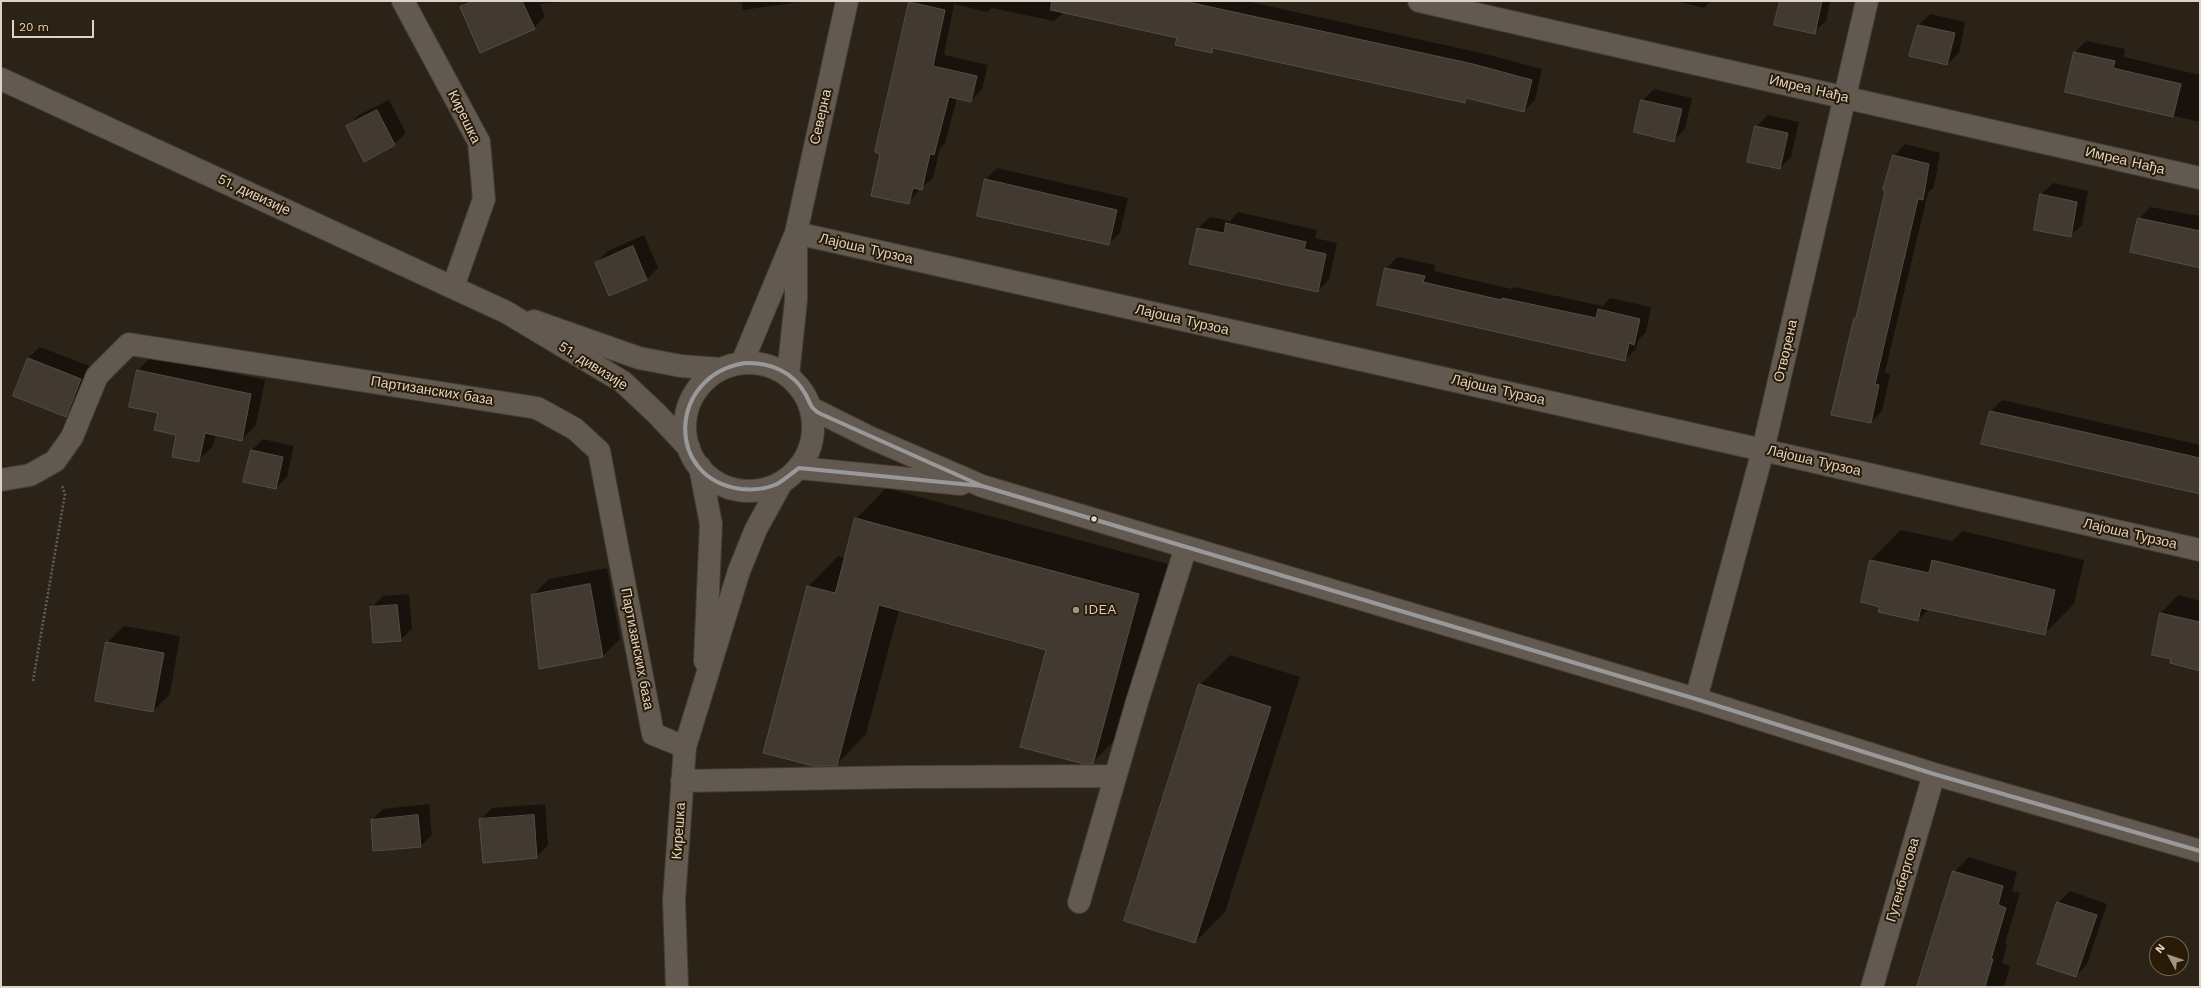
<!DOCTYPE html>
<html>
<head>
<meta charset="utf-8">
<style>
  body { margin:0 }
  #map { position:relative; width:2201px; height:988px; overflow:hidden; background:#2c2318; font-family:"Work Sans",sans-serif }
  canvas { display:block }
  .frame { position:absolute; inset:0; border:2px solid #ddd3c7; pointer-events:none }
  .north { position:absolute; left:2149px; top:936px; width:40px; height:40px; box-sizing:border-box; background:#2a1b06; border:1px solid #726553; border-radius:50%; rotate:310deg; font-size:11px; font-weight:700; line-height:16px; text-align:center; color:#ddd3c7 }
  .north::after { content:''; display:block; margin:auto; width:14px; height:18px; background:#9f958a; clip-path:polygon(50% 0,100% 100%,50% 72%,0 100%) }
  .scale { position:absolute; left:12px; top:20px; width:82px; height:18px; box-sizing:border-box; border:2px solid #ddd3c7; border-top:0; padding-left:5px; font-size:12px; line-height:14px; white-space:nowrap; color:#ddd3c7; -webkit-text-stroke:3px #2a1b06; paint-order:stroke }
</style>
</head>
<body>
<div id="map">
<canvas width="2201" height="988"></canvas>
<div class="frame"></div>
<div class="north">N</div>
<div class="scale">20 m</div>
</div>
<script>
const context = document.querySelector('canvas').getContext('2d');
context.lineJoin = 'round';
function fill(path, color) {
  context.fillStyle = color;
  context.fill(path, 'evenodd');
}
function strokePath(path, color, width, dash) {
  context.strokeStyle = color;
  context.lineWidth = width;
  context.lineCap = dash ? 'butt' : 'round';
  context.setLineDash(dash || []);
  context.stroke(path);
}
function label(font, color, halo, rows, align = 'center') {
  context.font = font + ' "Work Sans",sans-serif';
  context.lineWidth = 4;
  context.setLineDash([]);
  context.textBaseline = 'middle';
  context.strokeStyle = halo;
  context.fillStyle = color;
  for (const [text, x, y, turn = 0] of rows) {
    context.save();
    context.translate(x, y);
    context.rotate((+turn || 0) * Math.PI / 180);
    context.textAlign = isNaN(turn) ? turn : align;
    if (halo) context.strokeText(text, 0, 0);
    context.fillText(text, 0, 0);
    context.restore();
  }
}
fill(new Path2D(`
  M 467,1 L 572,1 L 540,4 L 545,16 L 534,28 L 461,7 Z
  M 742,1 L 795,1 L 793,3 L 743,10 Z
  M 912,1 L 1246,1 L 1485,54 L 1542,69 L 1535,100 L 1524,111 L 1468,98 L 1465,102 L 1216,48 L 1212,52 L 1178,37 L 1064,12 L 1054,21 L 992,8 L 987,12 L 954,4 L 944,55 L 988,65 L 982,89 L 971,101 L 957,98 L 945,143 L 940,148 L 933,178 L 921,188 L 908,203 L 882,153 L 876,151 Z
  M 1676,1 L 1711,1 L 1704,8 Z
  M 1781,1 L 1830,1 L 1826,21 L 1814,32 Z
  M 1930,14 L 1965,22 L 1959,53 L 1947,64 L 1910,56 L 1919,25 Z
  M 2086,41 L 2125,49 L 2124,57 L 2200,75 L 2200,122 L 2066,91 L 2075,52 Z
  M 1654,89 L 1692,98 L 1685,129 L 1674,140 L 1642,101 Z
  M 389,100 L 406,133 L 394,144 L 347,127 L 359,115 Z
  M 1768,115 L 1799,122 L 1791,157 L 1780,168 L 1756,127 Z
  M 1905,144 L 1940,153 L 1934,187 L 1928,193 L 1885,372 L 1890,374 L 1882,411 L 1871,422 L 1855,318 L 1858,316 L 1894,156 Z
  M 997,168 L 1128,198 L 1120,233 L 1108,244 L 986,179 Z
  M 2053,183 L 2088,191 L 2082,225 L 2070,236 L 2041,194 Z
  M 2150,207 L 2200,216 L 2200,268 L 2139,219 Z
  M 1238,212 L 1317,230 L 1315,238 L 1337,243 L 1329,279 L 1318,291 L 1191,263 L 1198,228 L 1210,217 L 1230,221 Z
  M 644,235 L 658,268 L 647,279 L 596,263 L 608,251 Z
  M 1398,257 L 1435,265 L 1434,271 L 1512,289 L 1514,287 L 1603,306 L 1610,298 L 1651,307 L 1646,332 L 1638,340 L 1636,349 L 1625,360 L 1378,305 L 1386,268 Z
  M 40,347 L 92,367 L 77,404 L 65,415 L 14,395 L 28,358 Z
  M 152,356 L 265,380 L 256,425 L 241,440 L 216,435 L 213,446 L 198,461 L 159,412 L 137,371 Z
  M 2002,400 L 2200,445 L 2200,492 L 1991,411 Z
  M 263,439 L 294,446 L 287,477 L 276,488 L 244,481 L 252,450 Z
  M 886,488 L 1168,564 L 1123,732 L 1092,763 L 1047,649 L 899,610 L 866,734 L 836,765 L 808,587 L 838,556 L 845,558 L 856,519 Z
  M 1901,530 L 1952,541 L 1963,531 L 2084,560 L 2074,604 L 2044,634 L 1929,609 L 1918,620 L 1881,606 L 1871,560 Z
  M 607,568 L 620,639 L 603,656 L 532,596 L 549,579 Z
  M 409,594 L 412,629 L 400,640 L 371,608 L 383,596 Z
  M 2178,595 L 2200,601 L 2200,670 L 2172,659 L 2153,654 L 2161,613 Z
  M 124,626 L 180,636 L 170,694 L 153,711 L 107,643 Z
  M 1230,655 L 1300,677 L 1225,912 L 1195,942 L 1200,685 Z
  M 429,804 L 432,835 L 421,846 L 372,820 L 383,809 Z
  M 545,804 L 548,845 L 537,857 L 480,820 L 492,808 Z
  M 1969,857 L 2017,872 L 2012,891 L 2020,893 L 2005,944 L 2007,945 L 2002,963 L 2010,966 L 2004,987 L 1918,987 L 1954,872 Z
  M 2070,891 L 2107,904 L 2087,964 L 2076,976 L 2058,903 Z`), '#0007');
const building = new Path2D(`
  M 473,1 L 522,1 L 535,29 L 480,53 L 460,7 Z
  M 1052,1 L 1183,1 L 1473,64 L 1532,80 L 1524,112 L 1466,98 L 1465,103 L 1213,48 L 1212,53 L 1175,45 L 1177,38 L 1051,10 Z
  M 1780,1 L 1822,1 L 1815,34 L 1774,25 Z
  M 909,2 L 945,10 L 933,66 L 977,76 L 971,102 L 949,97 L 934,155 L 930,154 L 922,190 L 913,188 L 909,204 L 871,196 L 880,154 L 875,152 Z
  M 1918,25 L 1955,33 L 1947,65 L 1909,56 Z
  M 2074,52 L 2115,61 L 2113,68 L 2181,84 L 2173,117 L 2065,92 Z
  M 1641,100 L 1682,109 L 1674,142 L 1634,132 Z
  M 377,110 L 395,145 L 364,162 L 346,126 Z
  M 1755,126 L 1788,133 L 1780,169 L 1747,162 Z
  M 1893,155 L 1929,164 L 1923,200 L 1918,199 L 1875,384 L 1879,385 L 1871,423 L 1831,415 L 1854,318 L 1856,318 L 1885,191 L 1883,190 Z
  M 985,179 L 1117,210 L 1109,245 L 977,216 Z
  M 2040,194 L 2077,202 L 2071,237 L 2034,230 Z
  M 2138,218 L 2200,231 L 2200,268 L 2130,252 Z
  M 1226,223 L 1306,242 L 1304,249 L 1326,254 L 1318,292 L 1189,264 L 1197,228 L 1224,233 Z
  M 633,246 L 647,280 L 609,296 L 595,263 Z
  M 1385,268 L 1425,276 L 1423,282 L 1501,300 L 1502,298 L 1596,318 L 1598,309 L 1640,319 L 1634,345 L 1629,343 L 1625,361 L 1377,305 Z
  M 28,358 L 81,379 L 66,417 L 13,396 Z
  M 137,370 L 251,394 L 242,441 L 205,433 L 199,462 L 172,457 L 176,435 L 154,430 L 158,413 L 129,407 Z
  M 1990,411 L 2200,458 L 2200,494 L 1981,444 Z
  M 251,450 L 283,457 L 276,489 L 243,482 Z
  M 855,518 L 1139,594 L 1093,764 L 1084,764 L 1020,747 L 1046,650 L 879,605 L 837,766 L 814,766 L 763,753 L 807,586 L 835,593 Z
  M 1870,560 L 1929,573 L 1932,560 L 2055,590 L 2045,635 L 1921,608 L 1918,621 L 1878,612 L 1880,607 L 1861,602 Z
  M 590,584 L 603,657 L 539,669 L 531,595 Z
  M 397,605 L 401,641 L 373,643 L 370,607 Z
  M 2160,613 L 2200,622 L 2200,671 L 2170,663 L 2171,659 L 2152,655 Z
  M 106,642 L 164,653 L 153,712 L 95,701 Z
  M 1199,684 L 1271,707 L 1195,943 L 1124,921 Z
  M 418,815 L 421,847 L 373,851 L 371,820 Z
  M 534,815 L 537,858 L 483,863 L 479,819 Z
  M 1953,871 L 2003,886 L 1998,905 L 2006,908 L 1991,959 L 1993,959 L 1985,987 L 1917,987 Z
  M 2057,902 L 2097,915 L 2076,977 L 2037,964 Z`);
fill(building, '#423a31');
strokePath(building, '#544d43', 1);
const minor = new Path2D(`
  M 403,1 L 479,142 L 484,199 L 453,287
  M 1419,1 L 2200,178
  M 1,79 L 506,312 L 623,382 L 657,414 L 689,448
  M 796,233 L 1763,450 L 2200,550
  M 534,321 L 639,358 L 681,366 L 720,369
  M685 427a64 64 0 1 1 128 0a64 64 0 1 1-128 0Z
  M 742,363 L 796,233 L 847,1
  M 788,375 L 796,300 L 796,241
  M 811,408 L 869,437 L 982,486 L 1696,699 L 1934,774 L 2200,851
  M 700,467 L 711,524 L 705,661
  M 799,468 L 961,484
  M 1,480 L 30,475 L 55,461 L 72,437 L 97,376 L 129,344 L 537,408 L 575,429 L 599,451 L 653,734 L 685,747
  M 1696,699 L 1763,450 L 1867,1
  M 682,781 L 904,777 L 1115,776
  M 1079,902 L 1137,702 L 1186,547
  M 677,987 L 674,900 L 685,747 L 739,571 L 756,529 L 782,482
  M 1872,987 L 1934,774`);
strokePath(minor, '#443d35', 24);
strokePath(new Path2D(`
  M 33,681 L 65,494 L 62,486`), '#655e56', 2.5, [2, 2]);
strokePath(minor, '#625a51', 22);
strokePath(new Path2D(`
  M 745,363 C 770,362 794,372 806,395 C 811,405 811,409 821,414 L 982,486 L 799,468 C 792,473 784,480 777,484 C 766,489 752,490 741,489 C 664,479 668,375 745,363 Z
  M 982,486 L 1696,699 L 1934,774 L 2200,851`), '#999', 4);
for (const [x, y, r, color] of [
  [1094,519,3.5,"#ddd3c7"],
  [1076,610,4,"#9f958a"]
]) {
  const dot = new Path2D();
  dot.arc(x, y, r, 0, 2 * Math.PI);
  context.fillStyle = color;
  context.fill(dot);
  strokePath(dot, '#2a1b06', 1.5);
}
label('14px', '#ddd3c7', '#2a1b06', [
  ["Имреа Нађа",1809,89,13],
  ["Кирешка",464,117,64],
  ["Северна",821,117,-77],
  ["Имреа Нађа",2125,161,13],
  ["51. дивизије",254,195,25],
  ["Лајоша Турзоа",866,249,13],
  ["Лајоша Турзоа",1182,320,13],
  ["Отворена",1786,351,-77],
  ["51. дивизије",593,366,32],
  ["Лајоша Турзоа",1498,390,13],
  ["Партизанских база",432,391,9],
  ["Лајоша Турзоа",1814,461,13],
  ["Лајоша Турзоа",2130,534,13],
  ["Партизанских база",637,649,79],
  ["Кирешка",679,831,-86],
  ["Гутенбергова",1903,880,-74]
]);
label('14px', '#ddd3c7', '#2a1b06', [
  ["IDEA",1084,610]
], 'left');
</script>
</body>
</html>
